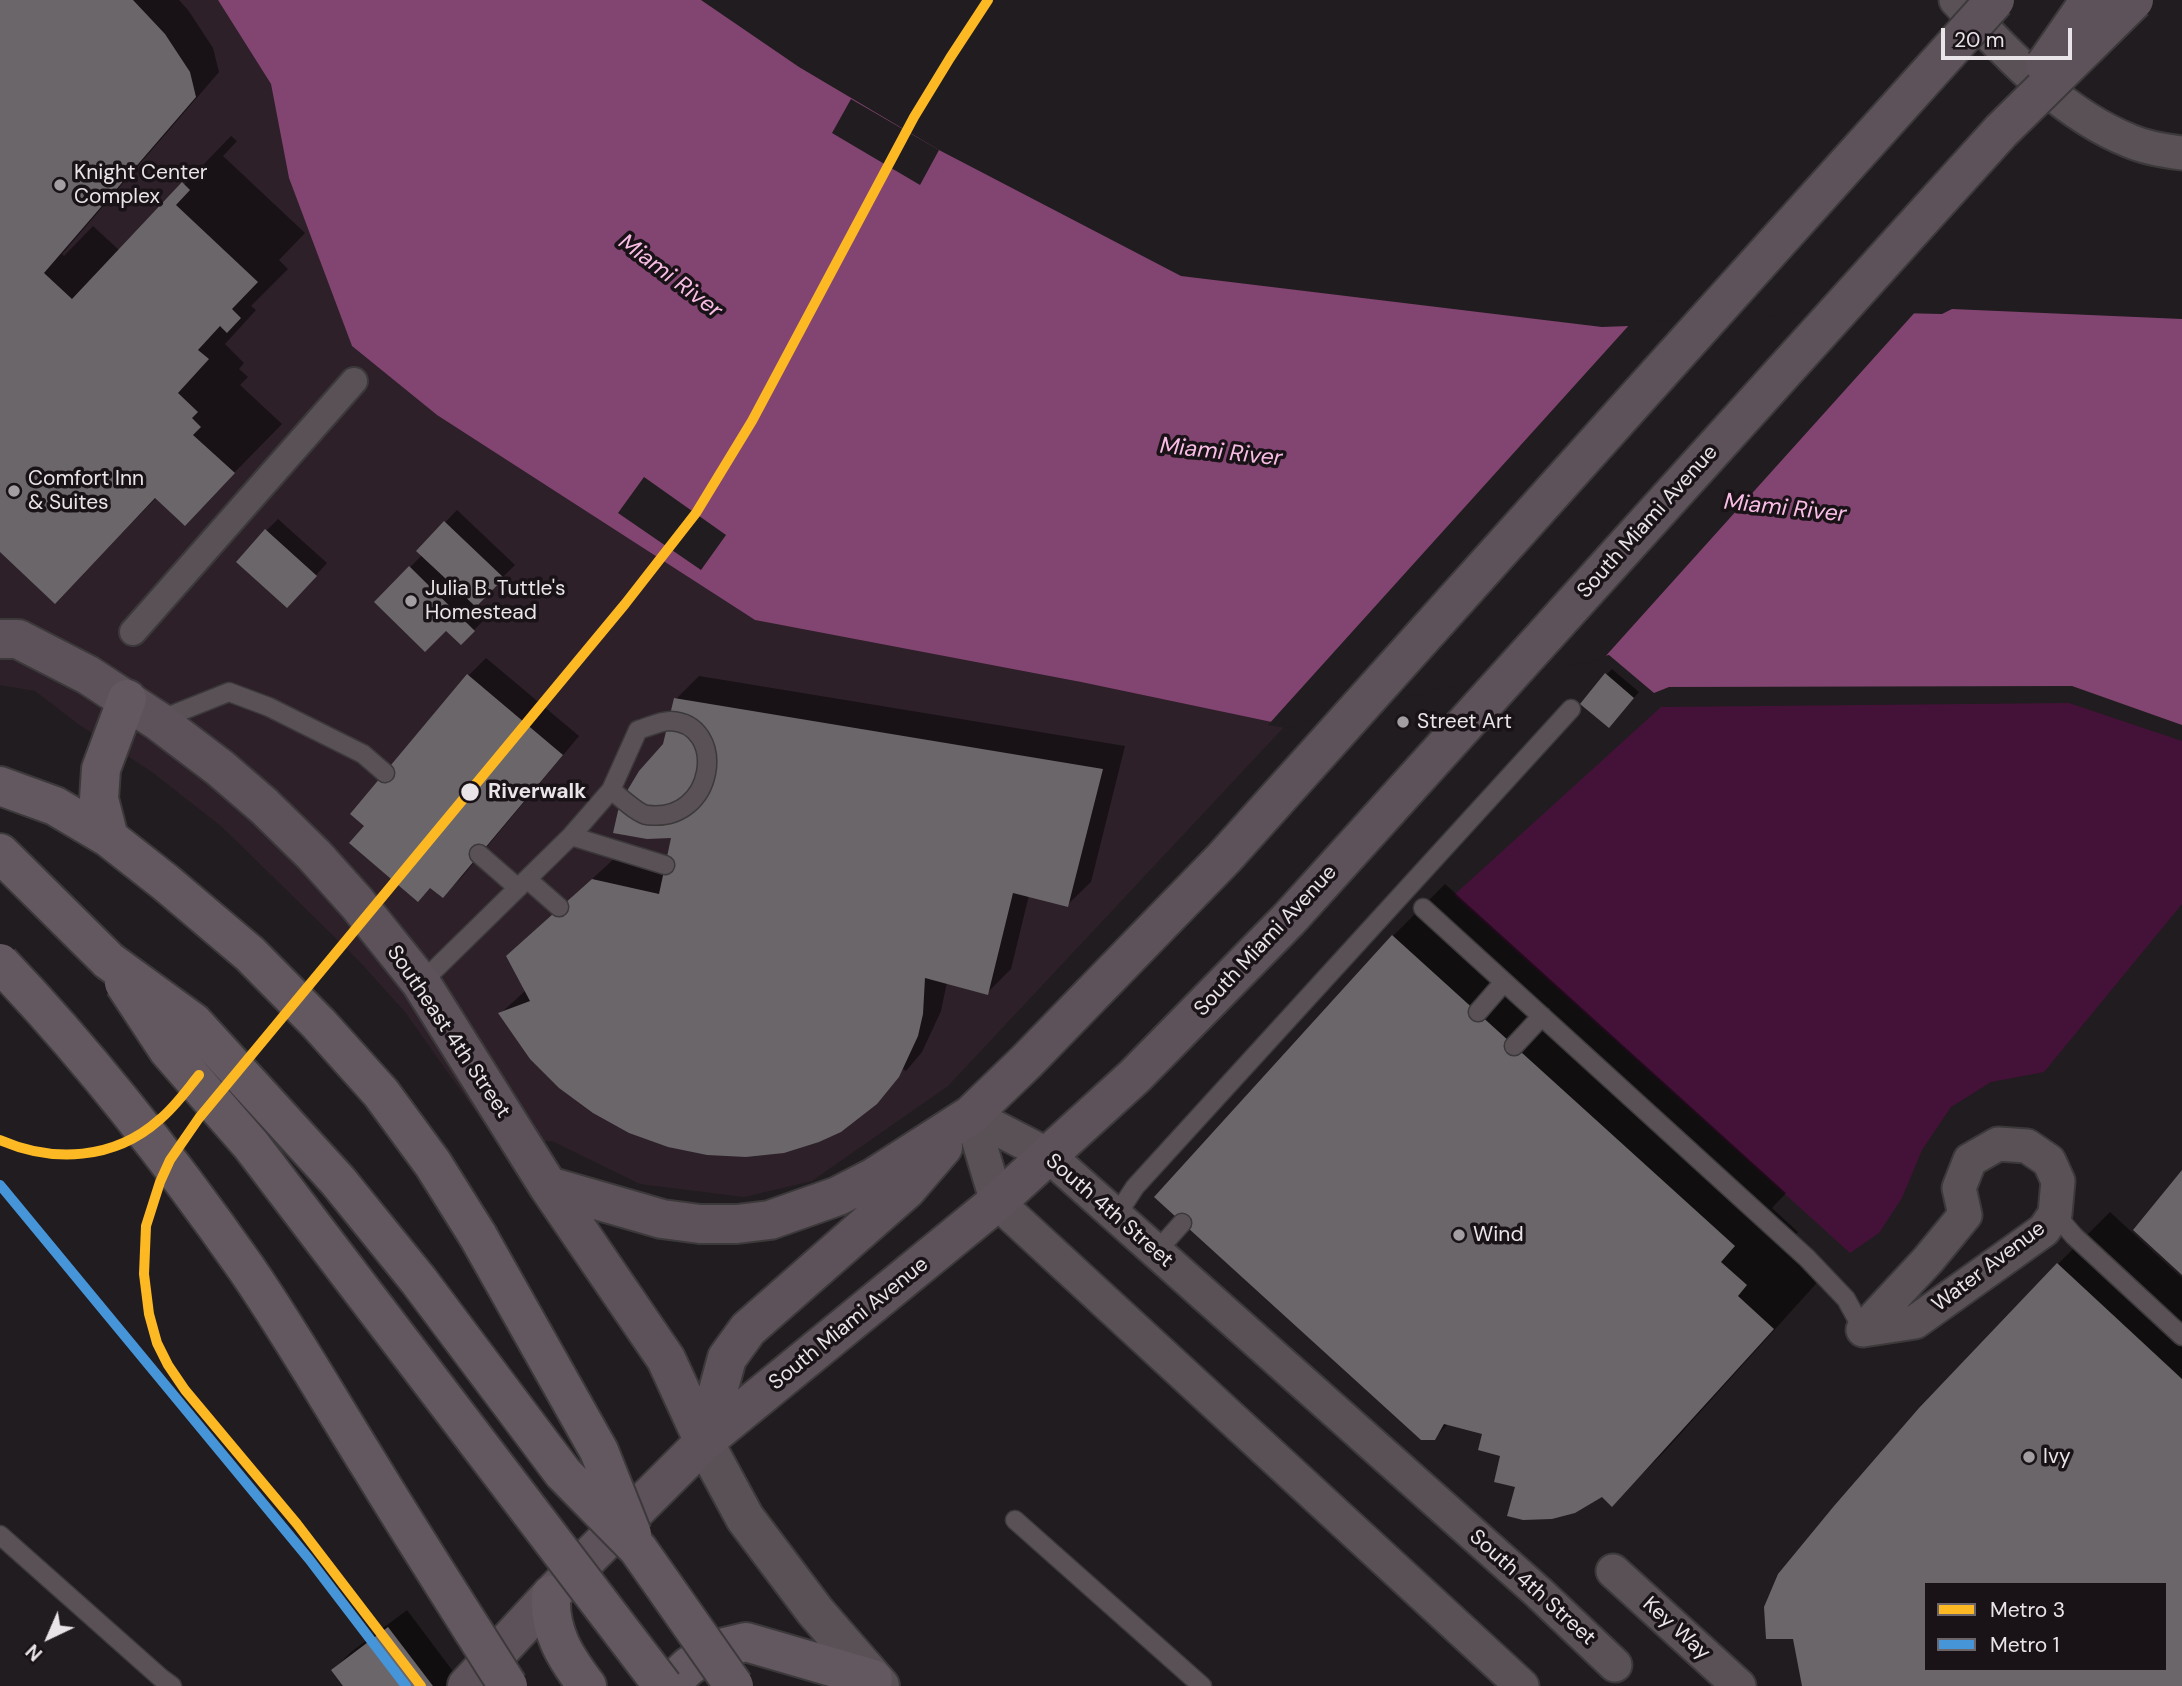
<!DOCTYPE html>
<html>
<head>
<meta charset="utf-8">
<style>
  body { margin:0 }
  #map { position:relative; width:2182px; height:1686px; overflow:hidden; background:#211c1f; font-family:"DM Sans",sans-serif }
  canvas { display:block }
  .legend { position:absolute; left:1923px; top:1581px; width:245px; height:91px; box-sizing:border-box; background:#191217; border:2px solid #6c666a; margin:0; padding:9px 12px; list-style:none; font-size:21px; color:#e9e4e7 }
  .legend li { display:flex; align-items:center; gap:14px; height:35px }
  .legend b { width:35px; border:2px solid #6c666a }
  .north { position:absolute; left:14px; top:1602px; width:70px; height:70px; -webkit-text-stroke:5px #191217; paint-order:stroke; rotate:224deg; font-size:19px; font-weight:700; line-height:28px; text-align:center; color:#e9e4e7 }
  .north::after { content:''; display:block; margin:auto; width:24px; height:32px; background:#e9e4e7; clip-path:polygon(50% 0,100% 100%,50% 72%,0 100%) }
  .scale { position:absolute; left:1941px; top:28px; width:131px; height:32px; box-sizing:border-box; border:4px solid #e9e4e7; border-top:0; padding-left:9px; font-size:21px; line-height:24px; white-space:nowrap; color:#e9e4e7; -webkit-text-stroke:5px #191217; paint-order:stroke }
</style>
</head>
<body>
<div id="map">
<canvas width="2182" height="1686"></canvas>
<ul class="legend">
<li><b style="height:9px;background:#fdb924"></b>Metro 3</li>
<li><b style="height:9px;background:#4695d9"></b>Metro 1</li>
</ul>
<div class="north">N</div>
<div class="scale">20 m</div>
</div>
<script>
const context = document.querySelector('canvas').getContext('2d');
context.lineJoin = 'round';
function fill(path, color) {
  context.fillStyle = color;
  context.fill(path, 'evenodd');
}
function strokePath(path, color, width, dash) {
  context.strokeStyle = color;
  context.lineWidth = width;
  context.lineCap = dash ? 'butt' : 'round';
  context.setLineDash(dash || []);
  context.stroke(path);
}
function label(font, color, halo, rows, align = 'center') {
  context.font = font + ' "DM Sans",sans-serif';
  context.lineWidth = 7;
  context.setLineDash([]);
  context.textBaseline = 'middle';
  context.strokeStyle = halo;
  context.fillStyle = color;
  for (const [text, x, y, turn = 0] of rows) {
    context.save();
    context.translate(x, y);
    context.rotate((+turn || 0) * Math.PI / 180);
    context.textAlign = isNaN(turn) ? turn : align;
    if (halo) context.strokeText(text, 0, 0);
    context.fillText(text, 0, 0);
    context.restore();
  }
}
fill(new Path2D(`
  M 0,0 L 218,0 L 271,84 L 289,178 L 352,346 L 437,415 L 755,620 L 1081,682 L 1286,725 L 948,1086 L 812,1181 L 744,1197 L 640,1184 L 552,1141 L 497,1142 L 405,1012 L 359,961 L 222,827 L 152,772 L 78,724 L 35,691 L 0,685 Z`), '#2d2029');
fill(new Path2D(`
  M 2069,703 L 2182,741 L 2182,904 L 2044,1072 L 1991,1082 L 1951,1107 L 1922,1150 L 1902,1198 L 1879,1233 L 1850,1253 L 1454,895 L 1661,707 Z`), '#441238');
fill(new Path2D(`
  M 218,0 L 701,0 L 799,67 L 939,150 L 1181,276 L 1602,327 L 1763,321 L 1856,312 L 1942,314 L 1952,309 L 2182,319 L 2182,725 L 2072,686 L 1669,687 L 1654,693 L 1609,655 L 1438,686 L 1286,725 L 1081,682 L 755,620 L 437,415 L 352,346 L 289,178 L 271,84 Z`), '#824471');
fill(new Path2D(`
  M 851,99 L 939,150 L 920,185 L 832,133 Z
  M 1856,308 L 1917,310 L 1603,659 L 1439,689 L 1286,728 L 1268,725 L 1631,323 L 1763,317 Z
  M 644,477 L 726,535 L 701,570 L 618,513 Z`), '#211c1f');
fill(new Path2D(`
  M 0,0 L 179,0 L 188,10 L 213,48 L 219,72 L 62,254 L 64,256 L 93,226 L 120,251 L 231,136 L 237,141 L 223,156 L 305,233 L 279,260 L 288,269 L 251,306 L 256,310 L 225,344 L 244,363 L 239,369 L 248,377 L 240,385 L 282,424 L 185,523 L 157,497 L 55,602 L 0,549 Z
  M 457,510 L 515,565 L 474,606 L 486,618 L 461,643 L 446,628 L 376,602 L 422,555 L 418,551 Z
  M 278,519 L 327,563 L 299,594 L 267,530 Z
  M 486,658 L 579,736 L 461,878 L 443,896 L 366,826 L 468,676 Z
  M 1612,669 L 1639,692 L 1614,720 L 1606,675 Z
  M 699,676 L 1125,746 L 1091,882 L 1067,905 L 1029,895 L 1011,969 L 987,993 L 947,982 L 941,1011 L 922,1052 L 906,1071 L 903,1069 L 880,1098 L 500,1014 L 526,990 L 509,956 L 617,856 L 666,867 L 673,836 L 665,744 L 676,699 Z
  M 1445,884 L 1786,1193 L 1772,1208 L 1798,1232 L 1788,1243 L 1824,1275 L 1664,1452 L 1612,1504 L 1602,1495 L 1502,1455 L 1484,1432 L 1449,1423 L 1434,1438 L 1157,1197 L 1393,936 Z
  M 2110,1212 L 2182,1278 L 2182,1686 L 1804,1686 L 2058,1264 ZM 1925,1583 L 2166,1583 L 2166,1670 L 1925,1670 Z
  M 407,1610 L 464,1686 L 345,1686 L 333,1670 L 351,1652 Z`), '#0007');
fill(new Path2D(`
  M 0,0 L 133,0 L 165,34 L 190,72 L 196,97 L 44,273 L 72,299 L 182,182 L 190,190 L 176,205 L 258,282 L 232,309 L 241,318 L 227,333 L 220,326 L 198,350 L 209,359 L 178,393 L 198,412 L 192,418 L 201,427 L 193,435 L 235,473 L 185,526 L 155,498 L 55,604 L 0,552 Z
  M 444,521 L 504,578 L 476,607 L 416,551 Z
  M 265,529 L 317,576 L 287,608 L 236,562 Z
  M 409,566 L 475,631 L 461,645 L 446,631 L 425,652 L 374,602 Z
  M 1605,673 L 1634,698 L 1609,728 L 1580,704 Z
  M 467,674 L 563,755 L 443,898 L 430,888 L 418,902 L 349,843 L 364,826 L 350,814 Z
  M 674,698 L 1103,769 L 1068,907 L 1013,893 L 988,995 L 925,978 L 923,1014 L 918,1036 L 899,1077 L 877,1104 L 841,1132 L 819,1142 L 784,1153 L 746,1157 L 707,1155 L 668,1147 L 629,1133 L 593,1113 L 559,1088 L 530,1059 L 498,1013 L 530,1001 L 506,956 L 592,879 L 659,894 L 671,838 L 647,839 L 613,833 L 618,811 L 627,791 L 639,771 L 663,744 Z
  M 1392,935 L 1735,1246 L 1721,1262 L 1747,1285 L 1738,1296 L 1774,1329 L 1612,1507 L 1602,1497 L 1575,1513 L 1552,1519 L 1523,1520 L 1507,1516 L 1515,1487 L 1494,1482 L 1500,1456 L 1478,1450 L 1482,1434 L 1444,1424 L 1435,1440 L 1421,1440 L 1154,1197 Z
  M 2182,1170 L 2182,1275 L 2133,1230 Z
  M 2057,1263 L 2182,1379 L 2182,1686 L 1802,1686 L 1793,1639 L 1766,1639 L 1764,1607 L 1778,1574 L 1834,1506 L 1919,1408 ZM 1925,1583 L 2166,1583 L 2166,1670 L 1925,1670 Z
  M 388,1627 L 433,1686 L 343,1686 L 331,1670 Z`), '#6a6669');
const service = new Path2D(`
  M 159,720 L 229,692 L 269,707 L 363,754 L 385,773
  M 571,836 L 665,865
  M 479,854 L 518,888
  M 527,879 L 559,907
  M 1423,908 L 1807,1258 L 1846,1299 L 1863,1330
  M 421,983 L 571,836 L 611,790 L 638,730 C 648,727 661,721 670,721 C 728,723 716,824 647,815 C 638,814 619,796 611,790
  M 1478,1012 L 1504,982
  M 1514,1046 L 1542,1016
  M 2055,1214 L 2074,1236 L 2182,1336
  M 1116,1216 L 1135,1187 L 1571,709
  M 1156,1252 L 1182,1223
  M 1015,1520 L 1202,1686
  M 0,1535 L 161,1678 L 172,1686`);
const pedestrian = new Path2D(`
  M 133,632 L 354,381`);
const minor = new Path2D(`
  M 1956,0 C 2007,53 2060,113 2130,141 C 2146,148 2165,151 2182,153
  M 971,1115 L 1048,1155 L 1538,1592 L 1615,1665
  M 971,1115 L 997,1202 L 1522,1686
  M 1998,1144 L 2027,1146 L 2049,1161 L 2058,1181 L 2055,1214 L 2044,1230 L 1915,1322 L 1863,1330 L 1928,1260 L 1965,1215 L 1959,1188 L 1970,1160 Z
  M 1613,1571 L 1739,1686`);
const tertiary = new Path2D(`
  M 704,1442 L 745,1518 L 815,1611 L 880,1686`);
const secondary = new Path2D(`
  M 0,639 L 18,639 L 88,675 L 158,721 L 220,768 L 264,806 L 314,855 L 357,903 L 421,983 L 548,1186 L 666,1359 L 704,1442
  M 548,1186 L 662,1219 L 700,1224 L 737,1224 L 770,1220 L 838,1196 L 873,1178 L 971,1115 L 1027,1061 L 1224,858 L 1671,360
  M 704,1442 L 727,1358 L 748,1329 L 906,1190 L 943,1147
  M 467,1686 L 551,1595 L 704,1442 L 997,1202 L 1135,1076 L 1289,919 L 2001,131`);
const motorway = new Path2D(`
  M 0,786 L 55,806 L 109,838 L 165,882 L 250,954 L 319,1024 L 381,1093 L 433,1164 L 478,1236
  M 109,838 L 99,799 L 101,769 L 127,699
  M 0,853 L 109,961
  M 551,1595 C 549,1632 565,1657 587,1686
  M 668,1686 L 689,1666 L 717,1649 L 746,1642 L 873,1679`);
strokePath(service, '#3c393b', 21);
strokePath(pedestrian, '#3c393b', 30);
strokePath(minor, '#3c393b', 37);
strokePath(tertiary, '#3c393b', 42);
strokePath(secondary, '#3c393b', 42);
strokePath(motorway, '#3c393b', 42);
strokePath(service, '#5a5157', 18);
strokePath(pedestrian, '#5a5157', 26);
strokePath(minor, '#5a5157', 33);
strokePath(tertiary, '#5a5157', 38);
strokePath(secondary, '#5e525a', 38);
strokePath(motorway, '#635760', 38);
const secondaryBridge = new Path2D(`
  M 2045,65 L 2090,0
  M 2001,131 L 2134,0
  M 1671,360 L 1995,0`);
const motorwayBridge = new Path2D(`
  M 109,961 L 193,1022 L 338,1181 L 419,1281 L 563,1473 L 638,1549 L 734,1686
  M 0,963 C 90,1057 171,1161 246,1268 C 290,1332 329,1400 370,1466 C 415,1540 462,1613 508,1686
  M 124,983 L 168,1050 L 251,1145 L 663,1686
  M 478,1236 L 599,1451 L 632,1534`);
strokePath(secondaryBridge, '#3c393b', 42, []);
strokePath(motorwayBridge, '#3c393b', 42, []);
strokePath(secondaryBridge, '#5e525a', 38);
strokePath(motorwayBridge, '#635760', 38);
strokePath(new Path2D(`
  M 0,1140 C 53,1163 114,1160 159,1120 C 175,1107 186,1091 199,1075
  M 421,1686 L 297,1524 L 185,1390 L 168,1365 L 157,1343 L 149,1314 L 144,1274 L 146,1226 L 160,1182 L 170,1160 L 199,1118 L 625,604 L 696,513 L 752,421 L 914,117 L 950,58 L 988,0`), '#fdb924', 10);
strokePath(new Path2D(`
  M 0,1185 L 309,1559 L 406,1686`), '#4695d9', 10);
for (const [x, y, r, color] of [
  [60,185,7,"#a39ea1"],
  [14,491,7,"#a39ea1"],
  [411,601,7,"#a39ea1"],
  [1403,722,7,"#a39ea1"],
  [470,792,10,"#e9e4e7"],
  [1459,1235,7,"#a39ea1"],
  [2029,1457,7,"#a39ea1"]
]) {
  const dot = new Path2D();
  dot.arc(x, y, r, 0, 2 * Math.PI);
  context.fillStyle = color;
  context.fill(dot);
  strokePath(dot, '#191217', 2.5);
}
label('21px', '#e9e4e7', '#191217', [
  ["Knight Center",74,173],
  ["Complex",74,197],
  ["Comfort Inn",28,479],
  ["& Suites",28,503],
  ["Julia B. Tuttle's",425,589],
  ["Homestead",425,613],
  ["Street Art",1417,722],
  ["Wind",1473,1235],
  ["Ivy",2043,1457]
], 'left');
label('21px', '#e9e4e7', '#191217', [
  ["South Miami Avenue",1648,522,-48],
  ["South Miami Avenue",1266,941,-47],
  ["Southeast 4th Street",448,1032,56],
  ["South 4th Street",1109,1211,41],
  ["Water Avenue",1989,1267,-37],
  ["South Miami Avenue",849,1324,-39],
  ["South 4th Street",1532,1588,42],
  ["Key Way",1676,1629,42]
]);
label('bold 21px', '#e9e4e7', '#191217', [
  ["Riverwalk",488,792]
], 'left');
label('italic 23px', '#f9bde5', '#191217', [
  ["Miami River",670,277,37],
  ["Miami River",1221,453,6],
  ["Miami River",1785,509,6]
]);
</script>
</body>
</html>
